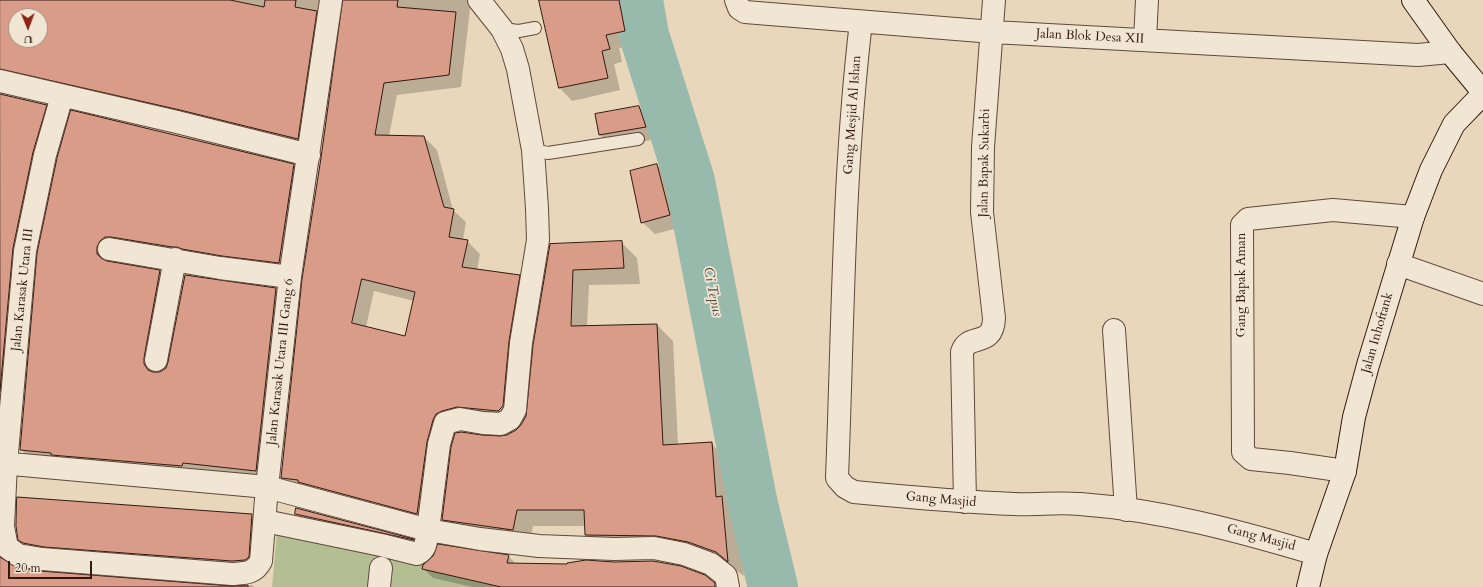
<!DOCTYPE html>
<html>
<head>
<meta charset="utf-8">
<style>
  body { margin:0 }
  #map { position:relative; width:1483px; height:587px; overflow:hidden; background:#e9d7bb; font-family:Cardo,serif }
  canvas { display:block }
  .north { position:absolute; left:8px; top:8px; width:40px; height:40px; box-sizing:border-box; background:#f1e5d3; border:1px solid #a59385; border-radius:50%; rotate:179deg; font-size:11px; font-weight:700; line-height:16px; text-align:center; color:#321910 }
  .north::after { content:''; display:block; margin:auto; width:14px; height:18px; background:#8f2418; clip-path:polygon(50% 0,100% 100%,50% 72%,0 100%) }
  .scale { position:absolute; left:8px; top:561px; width:84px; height:18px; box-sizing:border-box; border:2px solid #321910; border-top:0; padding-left:5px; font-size:12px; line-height:14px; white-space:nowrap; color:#321910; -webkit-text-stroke:3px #f1e5d3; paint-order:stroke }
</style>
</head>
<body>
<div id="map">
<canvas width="1483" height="587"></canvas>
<div class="north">U</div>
<div class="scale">20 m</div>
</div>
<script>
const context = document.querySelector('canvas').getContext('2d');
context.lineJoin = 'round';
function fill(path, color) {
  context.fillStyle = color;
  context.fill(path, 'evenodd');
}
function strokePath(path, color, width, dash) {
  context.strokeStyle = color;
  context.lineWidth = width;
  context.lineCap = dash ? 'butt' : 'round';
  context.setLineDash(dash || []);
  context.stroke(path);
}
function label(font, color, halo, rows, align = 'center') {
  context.font = font + ' Cardo,serif';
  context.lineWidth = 3.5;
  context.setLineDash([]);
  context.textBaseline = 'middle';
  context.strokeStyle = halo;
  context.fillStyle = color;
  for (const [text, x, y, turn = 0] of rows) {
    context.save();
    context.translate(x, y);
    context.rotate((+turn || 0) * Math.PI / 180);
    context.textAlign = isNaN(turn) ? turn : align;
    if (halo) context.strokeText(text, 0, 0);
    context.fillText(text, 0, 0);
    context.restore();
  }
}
fill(new Path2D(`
  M 277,532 L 497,570 L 496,587 L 272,587 Z`), '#b3bf93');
fill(new Path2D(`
  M 0,0 L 325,0 L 311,152 L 0,92 L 1,95 L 46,106 L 59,119 L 0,460 ZM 16,16 L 40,16 L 40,40 L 16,40 Z
  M 344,0 L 471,0 L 461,87 L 397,95 L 389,136 L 424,137 L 437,150 L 453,210 L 466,222 L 463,240 L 467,241 L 480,254 L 477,270 L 519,276 L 532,288 L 515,419 L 455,423 L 430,526 L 294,490 L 282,477 ZM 374,291 L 414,301 L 406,337 L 366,327 Z
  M 540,0 L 636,0 L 640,22 L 633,23 L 638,44 L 619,48 L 622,62 L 614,64 L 620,90 L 572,101 L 560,88 Z
  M 639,107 L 651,120 L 657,139 L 612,147 L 600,135 Z
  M 294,165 L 306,178 L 292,275 L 112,253 L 109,260 L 109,263 L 160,271 L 172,284 L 156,373 L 161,373 L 276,289 L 288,301 L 268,483 L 34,462 L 21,449 L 38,253 Z
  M 657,165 L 670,177 L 682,227 L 655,234 L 642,222 Z
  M 621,242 L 637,258 L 640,284 L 589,285 L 587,326 L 657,325 L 673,341 L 678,445 L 711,443 L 727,460 L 731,507 L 738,513 L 744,576 L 733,568 L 602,551 L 586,535 L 586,526 L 533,526 L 529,546 L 459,536 L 443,519 L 482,436 L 507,436 L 517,430 L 522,426 L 527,416 L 551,245 Z
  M 0,481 L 3,543 L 8,564 L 11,566 L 40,572 L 225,587 L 0,587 Z
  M 297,509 L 413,540 L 419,546 L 302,520 L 296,514 Z
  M 252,515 L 264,527 L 261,569 L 32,552 L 19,539 Z
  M 508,556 L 516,564 L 714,584 L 717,587 L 472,587 L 433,578 L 423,568 Z
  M 252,585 L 254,587 L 235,587 Z`), '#0003');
strokePath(new Path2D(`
  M 638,0 L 644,35 L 690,181 L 752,500 L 773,587`), '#98baad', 50);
const building = new Path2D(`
  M 0,0 L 230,0 L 264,7 L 265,0 L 296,0 L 295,7 L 317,11 L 298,139 L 180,110 L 0,69 ZM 16,16 L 40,16 L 40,40 L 16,40 Z
  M 343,0 L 398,0 L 397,7 L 456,12 L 449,75 L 384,83 L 375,135 L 424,136 L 444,207 L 454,209 L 449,237 L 468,240 L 462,267 L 520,275 L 509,341 L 503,406 L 498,411 L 457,407 L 442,411 L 436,414 L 433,420 L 427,442 L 417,514 L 298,482 L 298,480 L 281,478 L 302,279 L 321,158 ZM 362,279 L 415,292 L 405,336 L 352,323 Z
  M 539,0 L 619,0 L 625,31 L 606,35 L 610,49 L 602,51 L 608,78 L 559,88 Z
  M 0,94 L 47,105 L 33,152 L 13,248 L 0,391 Z
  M 639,106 L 646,127 L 599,135 L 595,114 Z
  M 71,110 L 294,164 L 279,263 L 222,256 L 182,249 L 177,247 L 172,247 L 111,237 L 105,237 L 100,241 L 97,247 L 97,254 L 101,258 L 107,261 L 160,270 L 144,358 L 144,364 L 148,370 L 153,372 L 160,372 L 166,368 L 168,362 L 185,275 L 276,288 L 256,471 L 183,463 L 182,466 L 51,455 L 51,453 L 20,450 L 37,253 L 57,158 Z
  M 657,164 L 670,215 L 641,223 L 630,171 Z
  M 622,241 L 624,268 L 573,270 L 571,326 L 657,324 L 663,445 L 712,442 L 716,497 L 722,496 L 728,562 L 716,552 L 688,542 L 656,536 L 585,535 L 584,510 L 517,510 L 513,530 L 442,520 L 451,447 L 455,433 L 461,432 L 482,435 L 500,436 L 507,435 L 516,430 L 521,425 L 526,416 L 533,345 L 550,244 Z
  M 17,497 L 252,514 L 249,557 L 245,560 L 232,561 L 44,547 L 23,543 L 18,540 L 16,526 Z
  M 296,508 L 414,539 L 414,540 L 295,514 Z
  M 438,544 L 509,555 L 507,563 L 567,564 L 567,563 L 586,560 L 614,562 L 653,561 L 681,566 L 705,575 L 715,583 L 715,587 L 501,587 L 422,569 L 423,565 L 433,556 Z
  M 0,557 L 16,567 L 40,571 L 231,586 L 248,585 L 248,587 L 0,587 Z`);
fill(building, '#d89c89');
strokePath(building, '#321910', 1);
const service = new Path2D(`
  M 502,29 L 519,31 L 535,28
  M 533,150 L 548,153 L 638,139`);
const minor = new Path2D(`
  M 736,0 L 739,8 L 745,12 L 993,32 L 1418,55 L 1450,52
  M 861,22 C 843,173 843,326 837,478 L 845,487 L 854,492 C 907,497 960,502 1014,504 C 1036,505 1058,502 1080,504 C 1161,510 1239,531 1316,554
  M 1145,40 L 1147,0
  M 0,81 L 177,122 L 309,155
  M 62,96 L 45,155 L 25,251 L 6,464 L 3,527 L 7,547 L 18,555 L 42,559 L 232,574 C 245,573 254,574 261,561 L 267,487 L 290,277 L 331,0
  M 109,249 L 220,268 L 290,277
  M 1398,264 L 1483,294
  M 1114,330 L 1126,510
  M 156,360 L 175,259
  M 0,463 L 267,487 L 428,530 L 439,444 L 445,423 L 460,419 L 483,423 L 501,424 L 510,419 L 515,410 L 521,343 L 538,240 L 537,208 L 533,150 L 518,69 L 512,49 L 502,29 L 479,0
  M 1345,471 L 1290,463 L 1251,459 L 1243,452 L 1242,225 L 1248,219 L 1333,210 L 1413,217
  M 965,502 L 962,352 C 968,332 993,349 994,318 L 982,212 L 983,147 L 994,0
  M 265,521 L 381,545 L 417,554 C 427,549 426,540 428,530 L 480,539 L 539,546 L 614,549 L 654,548 L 684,554 L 711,564 L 726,576 L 728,587
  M 379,587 L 381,568`);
const secondary = new Path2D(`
  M 1413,0 L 1450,52 L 1483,92
  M 1308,587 L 1316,554 L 1345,471 L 1354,417 L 1368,365 L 1413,217 L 1431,170 L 1454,124 L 1483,94`);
strokePath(service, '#60483b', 14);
strokePath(minor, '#60483b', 24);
strokePath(secondary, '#321910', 24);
strokePath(service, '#f1e5d3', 12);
strokePath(minor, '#f1e5d3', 22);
strokePath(secondary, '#f1e5d3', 22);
label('13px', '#321910', '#f1e5d3', [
  ["Jalan Blok Desa XII",1090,37,3],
  ["Gang Mesjid Al Ishan",853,115,-86],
  ["Jalan Bapak Sukarbi",985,163,-89],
  ["Gang Bapak Aman",1242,285,-90],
  ["Jalan Karasak Utara III",23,290,-84],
  ["Jalan Inhoftank",1378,333,-74],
  ["Jalan Karasak Utara III Gang 6",281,362,-84],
  ["Gang Masjid",941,500,5],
  ["Gang Masjid",1261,538,15]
]);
label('italic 14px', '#51493f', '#f1e5d3', [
  ["Ci Tepus",712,292,79]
]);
</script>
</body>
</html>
